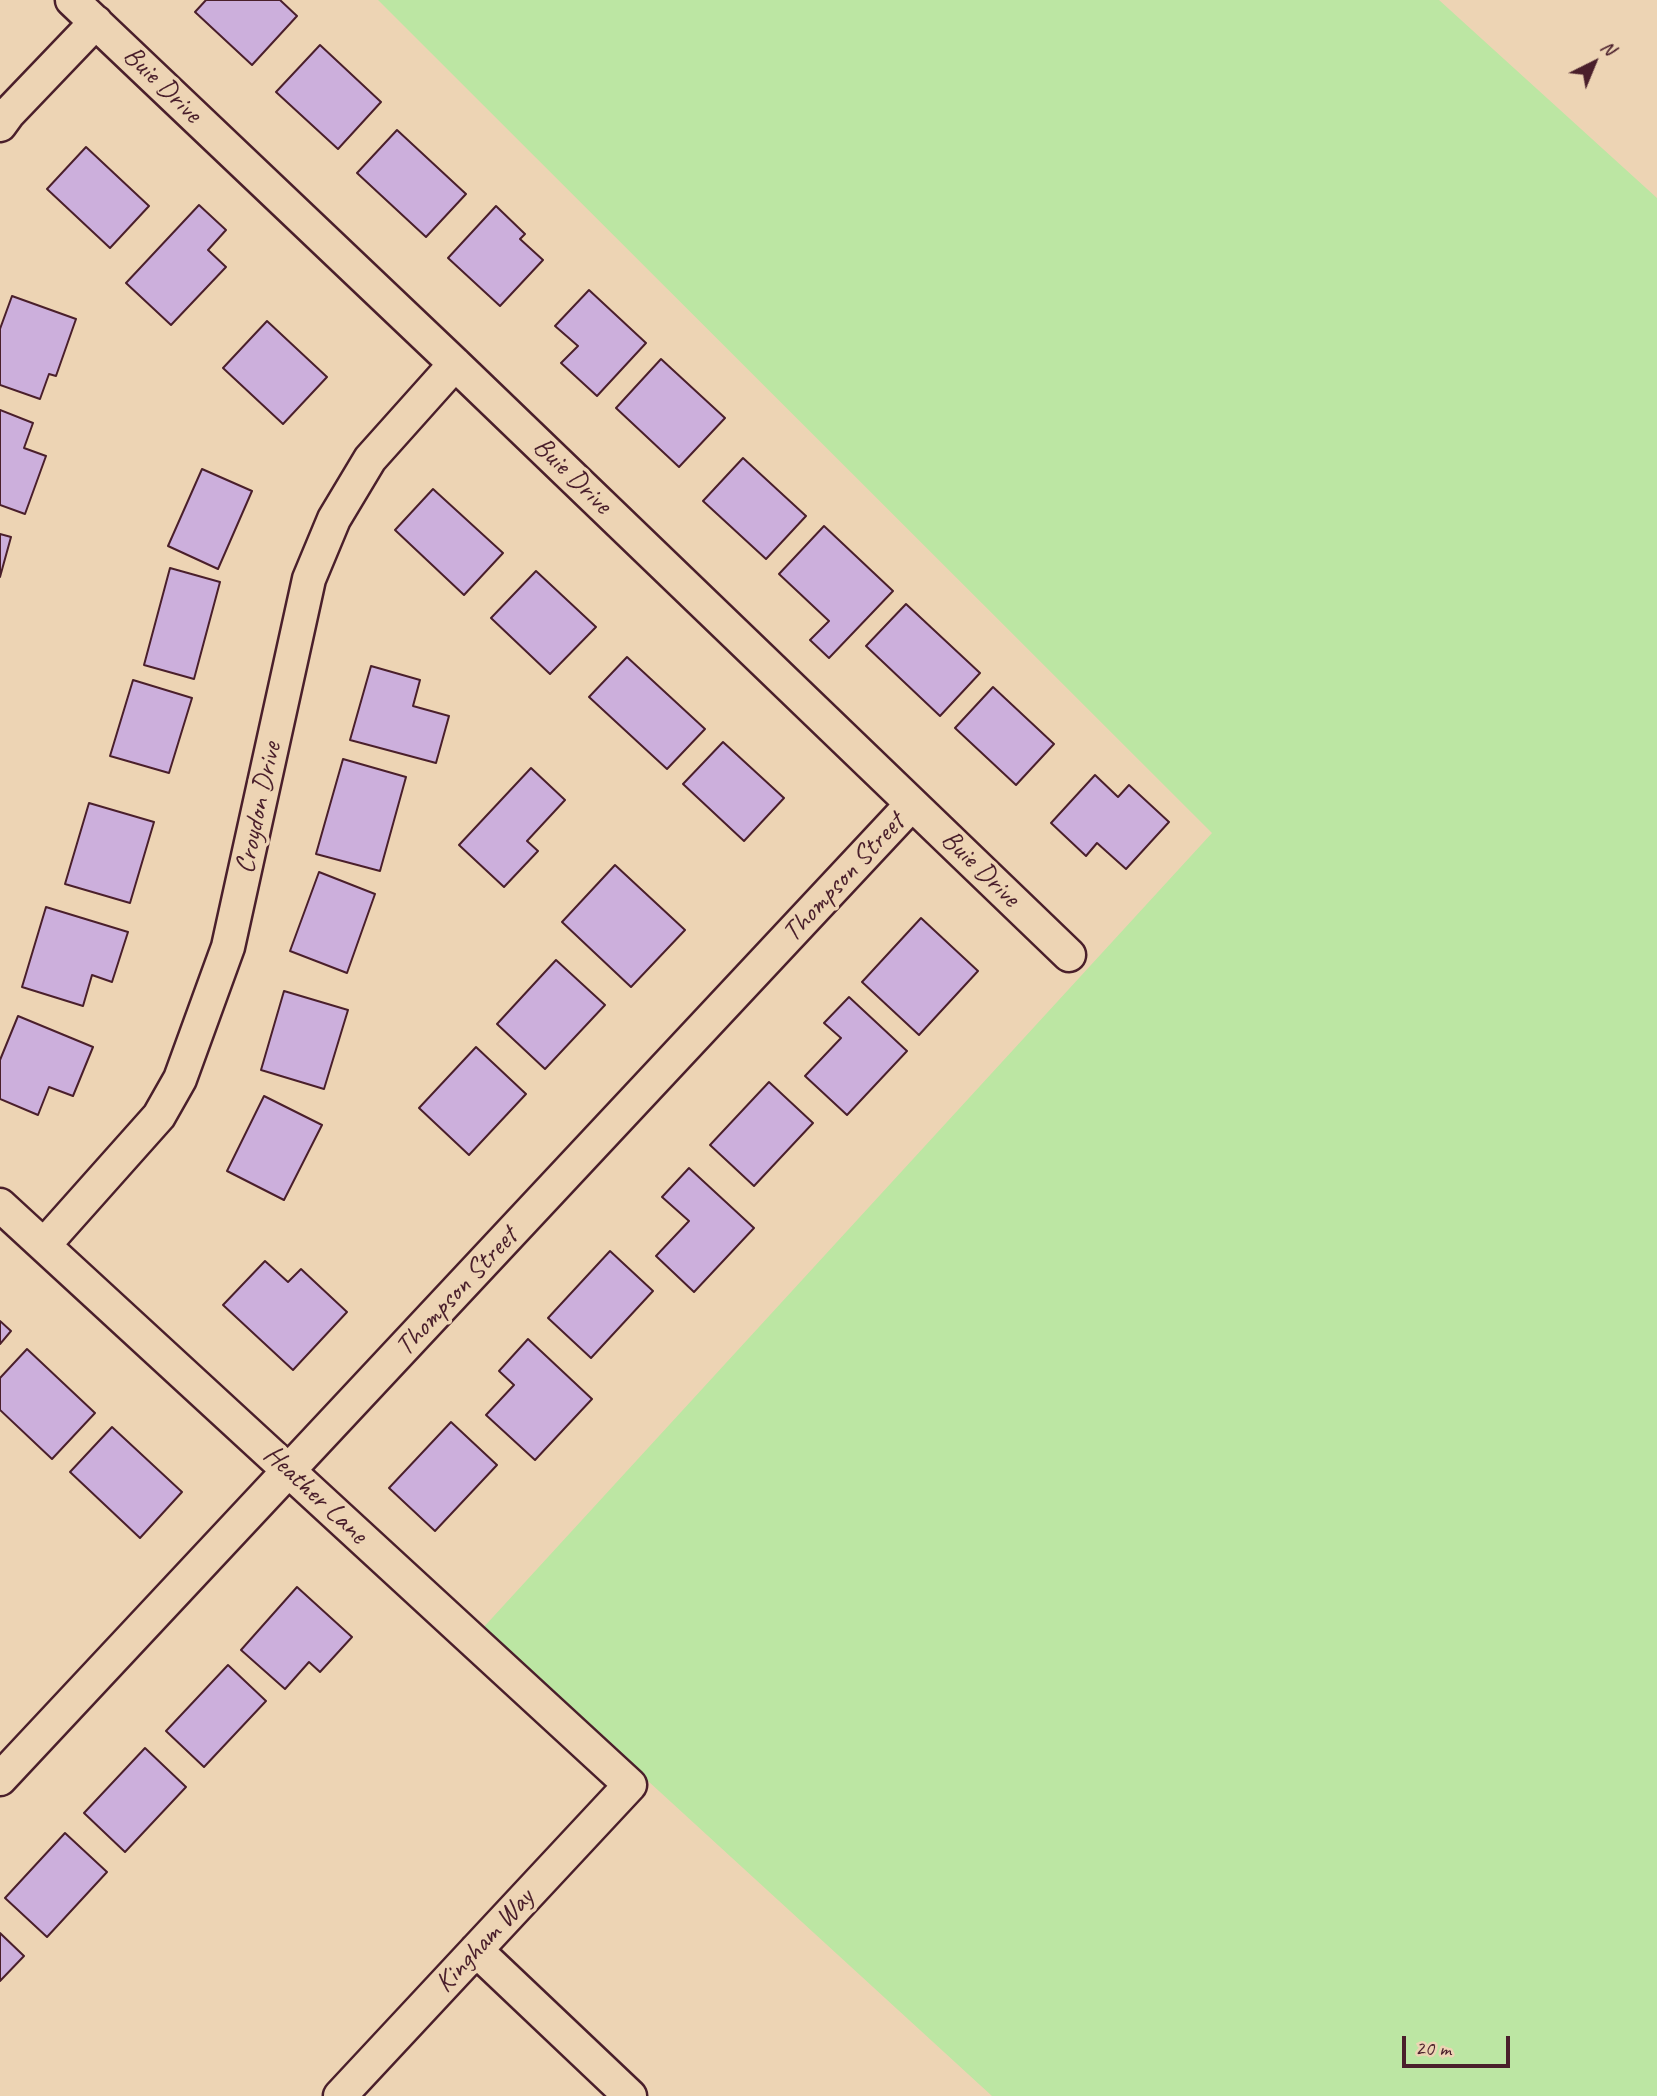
<!DOCTYPE html>
<html>
<head>
<meta charset="utf-8">
<style>
  body { margin:0 }
  #map { position:relative; width:1657px; height:2096px; overflow:hidden; background:#edd4b4; font-family:Caveat,sans-serif }
  canvas { display:block }
  .north { position:absolute; left:1559px; top:28px; width:70px; height:70px; -webkit-text-stroke:5px #edd4b4; paint-order:stroke; rotate:43deg; font-size:19px; font-weight:700; line-height:28px; text-align:center; color:#4a1f2b }
  .north::after { content:''; display:block; margin:auto; width:24px; height:32px; background:#4a1f2b; clip-path:polygon(50% 0,100% 100%,50% 72%,0 100%) }
  .scale { position:absolute; left:1402px; top:2036px; width:108px; height:32px; box-sizing:border-box; border:4px solid #4a1f2b; border-top:0; padding-left:9px; font-size:21px; line-height:24px; white-space:nowrap; color:#4a1f2b; -webkit-text-stroke:5px #edd4b4; paint-order:stroke }
</style>
</head>
<body>
<div id="map">
<canvas width="1657" height="2096"></canvas>
<div class="north">N</div>
<div class="scale">20 m</div>
</div>
<script>
const context = document.querySelector('canvas').getContext('2d');
context.lineJoin = 'round';
function fill(path, color) {
  context.fillStyle = color;
  context.fill(path, 'evenodd');
}
function strokePath(path, color, width, dash) {
  context.strokeStyle = color;
  context.lineWidth = width;
  context.lineCap = dash ? 'butt' : 'round';
  context.setLineDash(dash || []);
  context.stroke(path);
}
function label(font, color, halo, rows, align = 'center') {
  context.font = font + ' Caveat,sans-serif';
  context.lineWidth = 7;
  context.setLineDash([]);
  context.textBaseline = 'middle';
  context.strokeStyle = halo;
  context.fillStyle = color;
  for (const [text, x, y, turn = 0] of rows) {
    context.save();
    context.translate(x, y);
    context.rotate((+turn || 0) * Math.PI / 180);
    context.textAlign = isNaN(turn) ? turn : align;
    if (halo) context.strokeText(text, 0, 0);
    context.fillText(text, 0, 0);
    context.restore();
  }
}
fill(new Path2D(`
  M 378,0 L 1439,0 L 1657,198 L 1657,2096 L 992,2096 L 482,1629 L 1212,833 Z`), '#bce6a3');
const building = new Path2D(`
  M 206,0 L 280,0 L 297,16 L 252,65 L 195,12 Z
  M 320,45 L 381,102 L 338,149 L 276,92 Z
  M 397,130 L 466,194 L 426,237 L 357,173 Z
  M 86,147 L 149,206 L 110,248 L 47,189 Z
  M 199,205 L 226,230 L 208,250 L 226,267 L 171,325 L 126,283 Z
  M 496,206 L 525,234 L 520,239 L 543,260 L 500,306 L 448,258 Z
  M 589,290 L 646,343 L 597,396 L 561,363 L 578,346 L 555,326 Z
  M 12,296 L 76,319 L 56,376 L 49,374 L 40,399 L 0,385 L 0,329 Z
  M 267,321 L 327,377 L 283,424 L 223,368 Z
  M 661,359 L 725,418 L 679,467 L 616,408 Z
  M 0,410 L 33,423 L 24,448 L 46,456 L 25,514 L 0,505 Z
  M 743,458 L 806,516 L 766,559 L 703,501 Z
  M 202,469 L 252,491 L 218,569 L 168,546 Z
  M 433,489 L 503,553 L 464,595 L 395,530 Z
  M 824,526 L 893,591 L 829,658 L 810,640 L 829,621 L 779,574 Z
  M 0,534 L 11,537 L 0,577 Z
  M 170,568 L 220,582 L 194,679 L 144,665 Z
  M 536,571 L 596,627 L 550,674 L 491,618 Z
  M 906,604 L 980,673 L 940,716 L 866,646 Z
  M 627,657 L 705,729 L 667,769 L 589,697 Z
  M 371,666 L 420,680 L 413,706 L 449,716 L 436,763 L 350,740 Z
  M 133,680 L 192,698 L 169,773 L 110,756 Z
  M 993,687 L 1054,744 L 1016,785 L 955,728 Z
  M 723,742 L 784,798 L 744,841 L 683,784 Z
  M 343,759 L 406,777 L 380,871 L 316,854 Z
  M 531,768 L 565,800 L 527,841 L 538,851 L 504,887 L 459,845 Z
  M 1095,775 L 1118,797 L 1129,785 L 1169,822 L 1126,869 L 1097,843 L 1086,856 L 1051,823 Z
  M 89,803 L 154,822 L 130,903 L 65,884 Z
  M 615,865 L 685,930 L 631,987 L 562,922 Z
  M 319,872 L 375,894 L 347,973 L 290,951 Z
  M 46,907 L 128,932 L 112,982 L 92,975 L 83,1006 L 22,987 Z
  M 921,918 L 978,971 L 919,1035 L 862,982 Z
  M 556,960 L 605,1005 L 545,1069 L 497,1024 Z
  M 284,991 L 348,1010 L 324,1089 L 261,1070 Z
  M 849,997 L 907,1051 L 847,1115 L 805,1076 L 841,1038 L 824,1023 Z
  M 18,1016 L 93,1047 L 73,1096 L 49,1087 L 38,1115 L 0,1099 L 0,1060 Z
  M 476,1047 L 526,1094 L 469,1155 L 419,1108 Z
  M 769,1082 L 813,1123 L 754,1186 L 710,1145 Z
  M 264,1096 L 322,1125 L 284,1200 L 227,1171 Z
  M 689,1168 L 754,1228 L 694,1292 L 656,1256 L 689,1221 L 662,1197 Z
  M 610,1251 L 653,1291 L 591,1358 L 548,1318 Z
  M 265,1261 L 288,1282 L 301,1269 L 347,1312 L 293,1370 L 223,1305 Z
  M 0,1321 L 11,1331 L 0,1344 Z
  M 528,1339 L 592,1399 L 535,1460 L 486,1415 L 514,1385 L 499,1371 Z
  M 27,1349 L 95,1413 L 52,1459 L 0,1410 L 0,1378 Z
  M 451,1422 L 497,1465 L 435,1531 L 389,1488 Z
  M 112,1427 L 182,1492 L 140,1538 L 70,1472 Z
  M 297,1587 L 352,1637 L 320,1672 L 309,1662 L 285,1689 L 241,1650 Z
  M 228,1665 L 266,1701 L 204,1767 L 166,1731 Z
  M 145,1748 L 186,1787 L 125,1852 L 84,1813 Z
  M 65,1833 L 107,1872 L 47,1937 L 5,1898 Z
  M 0,1933 L 24,1956 L 0,1981 Z`);
fill(building, '#ccafdc');
strokePath(building, '#4a1f2b', 2);
const minor = new Path2D(`
  M 72,0 L 455,364 L 1069,955
  M 0,125 L 8,114 L 96,22
  M 0,1205 L 630,1785 L 340,2096
  M 45,1244 L 159,1116 L 180,1079 L 228,947 L 309,579 L 334,519 L 370,459 L 455,364
  M 0,1779 L 912,804
  M 476,1950 L 630,2096`);
strokePath(minor, '#4a1f2b', 37);
strokePath(minor, '#edd4b4', 32);
label('28px', '#4a1f2b', '#edd4b4', [
  ["Buie Drive",162,85,44],
  ["Buie Drive",572,476,44],
  ["Croydon Drive",259,808,-78],
  ["Buie Drive",980,869,44],
  ["Thompson Street",844,878,-47],
  ["Thompson Street",457,1292,-47],
  ["Heather Lane",315,1495,43],
  ["Kingham Way",485,1941,-47]
]);
</script>
</body>
</html>
